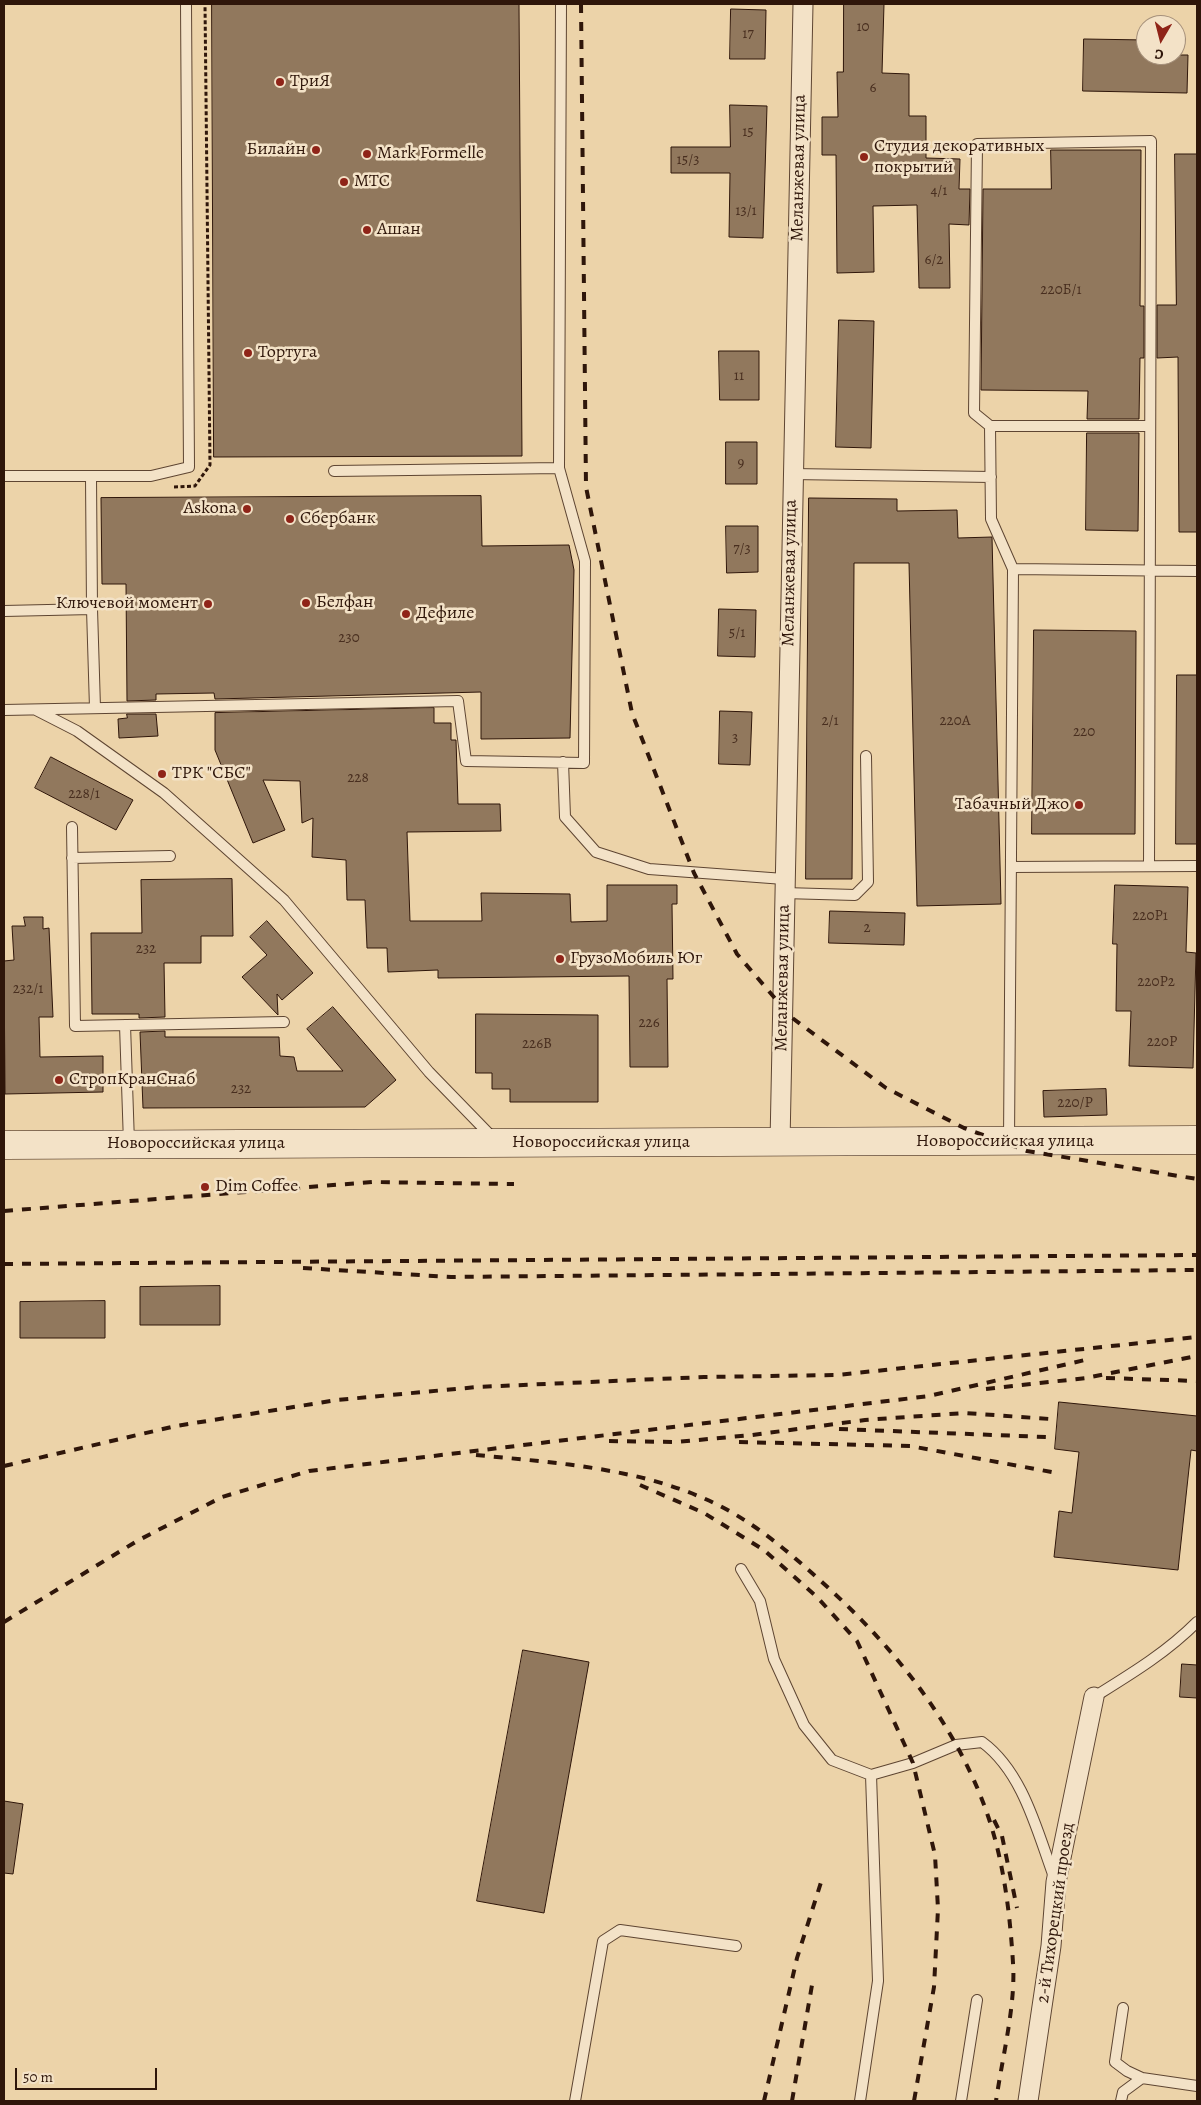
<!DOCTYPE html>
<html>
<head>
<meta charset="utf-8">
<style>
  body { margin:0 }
  #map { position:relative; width:1201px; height:2105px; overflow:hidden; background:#ecd3a9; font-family:Alegreya,serif }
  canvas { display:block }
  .frame { position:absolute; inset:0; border:5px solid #2f160a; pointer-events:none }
  .north { position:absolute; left:1136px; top:15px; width:50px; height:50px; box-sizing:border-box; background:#f3e2c7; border:1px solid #a5907b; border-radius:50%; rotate:188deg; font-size:14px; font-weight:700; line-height:20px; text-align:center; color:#2f160a }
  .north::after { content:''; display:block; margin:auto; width:18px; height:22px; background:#8f2418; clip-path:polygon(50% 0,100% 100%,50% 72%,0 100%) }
  .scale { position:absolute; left:15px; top:2068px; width:142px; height:22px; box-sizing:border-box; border:2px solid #2f160a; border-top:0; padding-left:6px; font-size:15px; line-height:18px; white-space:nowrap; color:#2f160a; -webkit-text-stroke:4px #f3e2c7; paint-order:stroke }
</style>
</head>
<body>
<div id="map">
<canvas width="1201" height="2105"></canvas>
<div class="frame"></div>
<div class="north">С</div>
<div class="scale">50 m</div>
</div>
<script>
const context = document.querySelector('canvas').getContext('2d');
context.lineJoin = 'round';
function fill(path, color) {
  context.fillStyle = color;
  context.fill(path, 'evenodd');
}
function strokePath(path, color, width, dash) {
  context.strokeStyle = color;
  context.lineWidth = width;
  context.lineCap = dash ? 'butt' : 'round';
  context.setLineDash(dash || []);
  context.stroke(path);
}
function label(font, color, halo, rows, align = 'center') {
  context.font = font + ' Alegreya,serif';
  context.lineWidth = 5;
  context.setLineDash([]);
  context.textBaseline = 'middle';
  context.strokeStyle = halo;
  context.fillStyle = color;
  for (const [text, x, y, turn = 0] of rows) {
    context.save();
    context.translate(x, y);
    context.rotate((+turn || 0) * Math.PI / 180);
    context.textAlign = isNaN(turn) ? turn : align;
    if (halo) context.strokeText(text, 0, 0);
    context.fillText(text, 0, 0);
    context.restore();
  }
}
const building = new Path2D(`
  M 212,4 L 519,4 L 522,456 L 214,457 Z
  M 844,4 L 884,4 L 882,73 L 909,74 L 909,116 L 926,116 L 926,158 L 960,159 L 959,189 L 970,189 L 969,225 L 949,224 L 950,288 L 919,288 L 917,205 L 873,206 L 874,272 L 837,273 L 836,155 L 822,155 L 822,117 L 838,117 L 837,72 L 843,72 Z
  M 731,9 L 766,10 L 765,59 L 730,59 Z
  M 1084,39 L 1146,40 L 1146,55 L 1188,55 L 1187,93 L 1083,91 Z
  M 730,105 L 767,106 L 763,238 L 729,237 L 730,173 L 671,173 L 671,147 L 730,147 Z
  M 1051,150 L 1141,150 L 1140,306 L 1144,306 L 1144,358 L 1140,358 L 1139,419 L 1087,419 L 1088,391 L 981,390 L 983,189 L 1051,189 Z
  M 1175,154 L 1197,154 L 1197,532 L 1179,532 L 1178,357 L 1157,358 L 1157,305 L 1176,305 Z
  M 839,320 L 874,321 L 871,448 L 836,447 Z
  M 719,351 L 759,351 L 759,400 L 720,400 Z
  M 1087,433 L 1139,433 L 1138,531 L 1086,530 Z
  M 726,442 L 757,442 L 757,484 L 726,484 Z
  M 481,496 L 482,546 L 569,545 L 574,570 L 570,738 L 481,739 L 481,692 L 215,699 L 214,693 L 156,694 L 156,700 L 127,701 L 126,584 L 102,584 L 101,498 Z
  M 809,498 L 897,499 L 897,511 L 957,510 L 958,538 L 992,537 L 1001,904 L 917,906 L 909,563 L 854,563 L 852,879 L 806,879 Z
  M 726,526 L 758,526 L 758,572 L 727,573 Z
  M 719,609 L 756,610 L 755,657 L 718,656 Z
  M 1034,630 L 1136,631 L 1135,834 L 1032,834 Z
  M 1177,675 L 1197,675 L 1197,844 L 1176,844 Z
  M 434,708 L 434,723 L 451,723 L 451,740 L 456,740 L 458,804 L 500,804 L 501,831 L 407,832 L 410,921 L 482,921 L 481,893 L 570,894 L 571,922 L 607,921 L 607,885 L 677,885 L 677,904 L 672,904 L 673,979 L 667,979 L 668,1067 L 630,1067 L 629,976 L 438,978 L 438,970 L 388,972 L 387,948 L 367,948 L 365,900 L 347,900 L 346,860 L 312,857 L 313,818 L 302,823 L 300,781 L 263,780 L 285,830 L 253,843 L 215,750 L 215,713 Z
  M 720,711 L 752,712 L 750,765 L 719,764 Z
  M 127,714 L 156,714 L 158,736 L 119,738 L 118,719 L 127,718 Z
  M 51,757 L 133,800 L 116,830 L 35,788 Z
  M 232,879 L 233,936 L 201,936 L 201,963 L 164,963 L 165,1017 L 139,1018 L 139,1014 L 92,1014 L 91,933 L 142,933 L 141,880 Z
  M 1115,885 L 1188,887 L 1186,952 L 1196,953 L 1193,1068 L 1129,1066 L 1131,1011 L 1116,1011 L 1117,944 L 1113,944 Z
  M 830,911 L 905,913 L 904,945 L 829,943 Z
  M 24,917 L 43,917 L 43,929 L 49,928 L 53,1017 L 39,1017 L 40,1057 L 103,1056 L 103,1092 L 5,1094 L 4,961 L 14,960 L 12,926 L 25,926 Z
  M 267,921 L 313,973 L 282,1000 L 277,994 L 278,1015 L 242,977 L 267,955 L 250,937 Z
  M 333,1007 L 396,1080 L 365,1107 L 143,1108 L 140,1032 L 165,1031 L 165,1037 L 279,1037 L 280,1056 L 294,1057 L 297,1071 L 343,1071 L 307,1029 Z
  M 476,1014 L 598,1015 L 598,1102 L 510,1102 L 510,1089 L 492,1089 L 492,1073 L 476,1073 Z
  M 1106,1089 L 1107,1115 L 1044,1117 L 1043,1091 Z
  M 220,1286 L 220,1325 L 140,1325 L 140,1287 Z
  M 105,1301 L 105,1338 L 20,1338 L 20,1302 Z
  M 1059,1402 L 1197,1416 L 1197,1451 L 1191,1450 L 1178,1570 L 1054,1557 L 1059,1511 L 1072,1513 L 1079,1452 L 1055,1449 Z
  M 523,1650 L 589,1662 L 544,1913 L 477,1901 Z
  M 1182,1664 L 1197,1665 L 1197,1698 L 1180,1697 Z
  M 4,1801 L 23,1804 L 13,1874 L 4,1873 Z`);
fill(building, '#91785d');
strokePath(building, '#2f160a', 1);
const lane = new Path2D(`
  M 990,426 L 974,413 L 977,144 L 1151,141 L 1149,866
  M 334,471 L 559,468
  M 792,474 L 991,477
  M 4,476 L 151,476 L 189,467 L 186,4
  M 1013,569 L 991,519 L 990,426 L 1149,426
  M 92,609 L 95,708
  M 4,611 L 92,609 L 91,477
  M 4,710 L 458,701 L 466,761 L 584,763 L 585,561 L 559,468 L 561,4
  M 36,710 L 77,731 L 164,793 L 284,900 L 429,1072 L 493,1138
  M 563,762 L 565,817 L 596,852 L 649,869 L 784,879
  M 72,827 L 75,1026 L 284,1022
  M 72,858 L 170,856
  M 1011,867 L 1197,866
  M 784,893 L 855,895 L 868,882 L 866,756
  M 125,1025 L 129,1143
  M 1009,1141 L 1013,569 L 1197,571
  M 741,1569 L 760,1601 L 774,1659 L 804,1725 L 832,1760 L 871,1775 L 913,1763 L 956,1745 L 982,1742 C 1023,1772 1037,1831 1054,1877
  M 1094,1697 C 1131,1674 1166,1653 1197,1622
  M 1123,2008 L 1115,2062 L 1127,2071 L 1142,2078
  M 575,2101 L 603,1941 L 620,1930 L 736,1946
  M 860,2101 L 878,1981 L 871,1775
  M 961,2101 L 977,2000
  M 1121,2101 L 1123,2092 L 1142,2078 L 1197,2086`);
const street = new Path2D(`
  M 780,1142 L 803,4
  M 1028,2101 L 1051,1946 L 1056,1882 L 1094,1697`);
const secondary = new Path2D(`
  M 4,1145 L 1197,1140`);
strokePath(lane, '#5e4532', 12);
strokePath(street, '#5e4532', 21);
strokePath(secondary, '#2f160a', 29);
strokePath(new Path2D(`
  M 174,487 L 195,486 L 210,465 L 205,4`), '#2f160a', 3, [4, 2.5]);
strokePath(lane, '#f3e2c7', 10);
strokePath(street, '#f3e2c7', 19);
strokePath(secondary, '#f3e2c7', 28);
strokePath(new Path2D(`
  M 581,4 L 586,487 L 632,713 L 694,873 L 737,954 L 791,1017 L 886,1088 L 964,1128 L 1027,1151 L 1197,1179
  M 4,1211 L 372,1182 L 514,1184
  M 4,1264 L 1197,1255
  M 303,1268 L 451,1277 L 1197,1270
  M 1106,1378 L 1197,1381
  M 986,1389 L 1086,1378 L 1197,1356
  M 839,1429 L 1046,1437
  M 609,1441 L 676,1442 L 752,1435 L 865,1420 L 964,1413 L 1050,1419
  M 739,1442 L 910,1446 L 1057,1473
  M 476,1455 C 558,1463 645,1468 720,1506 C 759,1526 791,1554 823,1583 C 894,1647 957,1725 988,1816 C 1004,1863 1010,1914 1013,1963 C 1016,2004 1002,2059 996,2101
  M 4,1466 L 176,1426 L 337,1400 L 477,1387 L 704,1377 L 837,1375 L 1197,1337
  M 640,1485 L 704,1513 L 764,1550 L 817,1597 L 857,1641 L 913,1763 L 935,1855 L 938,1909 L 934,1987 L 914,2101
  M 4,1622 L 137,1541 L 222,1497 L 309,1471 L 929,1396 L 1085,1360
  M 994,1820 L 1002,1836 L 1017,1908
  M 764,2101 L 797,1958 L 823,1876
  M 792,2101 L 812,1985`), '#2f160a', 4, [9, 9]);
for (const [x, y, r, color] of [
  [280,82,5,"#8f2418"],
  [316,150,5,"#8f2418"],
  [367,154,5,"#8f2418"],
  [864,157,5,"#8f2418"],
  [344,182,5,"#8f2418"],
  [367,230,5,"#8f2418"],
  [248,353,5,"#8f2418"],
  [247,509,5,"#8f2418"],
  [290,519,5,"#8f2418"],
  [306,603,5,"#8f2418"],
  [208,604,5,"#8f2418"],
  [406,614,5,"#8f2418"],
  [162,774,5,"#8f2418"],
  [1079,805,5,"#8f2418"],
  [560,959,5,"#8f2418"],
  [59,1080,5,"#8f2418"],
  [205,1187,5,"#8f2418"]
]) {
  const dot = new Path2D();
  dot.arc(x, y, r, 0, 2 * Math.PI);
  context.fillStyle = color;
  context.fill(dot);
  strokePath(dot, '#f3e2c7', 2);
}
label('15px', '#482e1f', null, [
  ["10",863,27],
  ["17",748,34],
  ["6",873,88],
  ["15",748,132],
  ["15/3",688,160],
  ["4/1",939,191],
  ["13/1",746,211],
  ["6/2",934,260],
  ["220Б/1",1061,290],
  ["11",739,376],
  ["9",741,463],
  ["7/3",742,549],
  ["5/1",737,633],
  ["230",349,638],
  ["2/1",830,721],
  ["220А",955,721],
  ["220",1084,732],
  ["3",735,738],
  ["228",358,778],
  ["228/1",84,794],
  ["220Р1",1150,916],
  ["2",867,928],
  ["232",146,949],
  ["220Р2",1156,982],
  ["232/1",28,989],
  ["226",649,1023],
  ["220Р",1162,1042],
  ["226В",537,1044],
  ["232",241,1089],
  ["220/Р",1075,1103]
]);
label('18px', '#2f160a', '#f3e2c7', [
  ["ТриЯ",290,82],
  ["Студия декоративных",874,147],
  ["покрытий",874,168],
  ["Билайн",306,150,"right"],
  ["Mark Formelle",377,154],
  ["МТС",354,182],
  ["Ашан",377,230],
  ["Тортуга",258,353],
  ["Askona",237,509,"right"],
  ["Сбербанк",300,519],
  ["Белфан",316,603],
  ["Ключевой момент",198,604,"right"],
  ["Дефиле",416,614],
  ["ТРК \"СБС\"",172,774],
  ["Табачный Джо",1069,805,"right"],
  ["ГрузоМобиль Юг",570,959],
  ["СтропКранСнаб",69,1080],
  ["Dim Coffee",215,1187]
], 'left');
label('18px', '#2f160a', '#f3e2c7', [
  ["Меланжевая улица",799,168,-89],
  ["Меланжевая улица",790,573,-89],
  ["Меланжевая улица",783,978,-89],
  ["Новороссийская улица",1005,1142],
  ["Новороссийская улица",601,1143],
  ["Новороссийская улица",196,1144],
  ["2-й Тихорецкий проезд",1056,1913,-82]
]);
</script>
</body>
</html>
